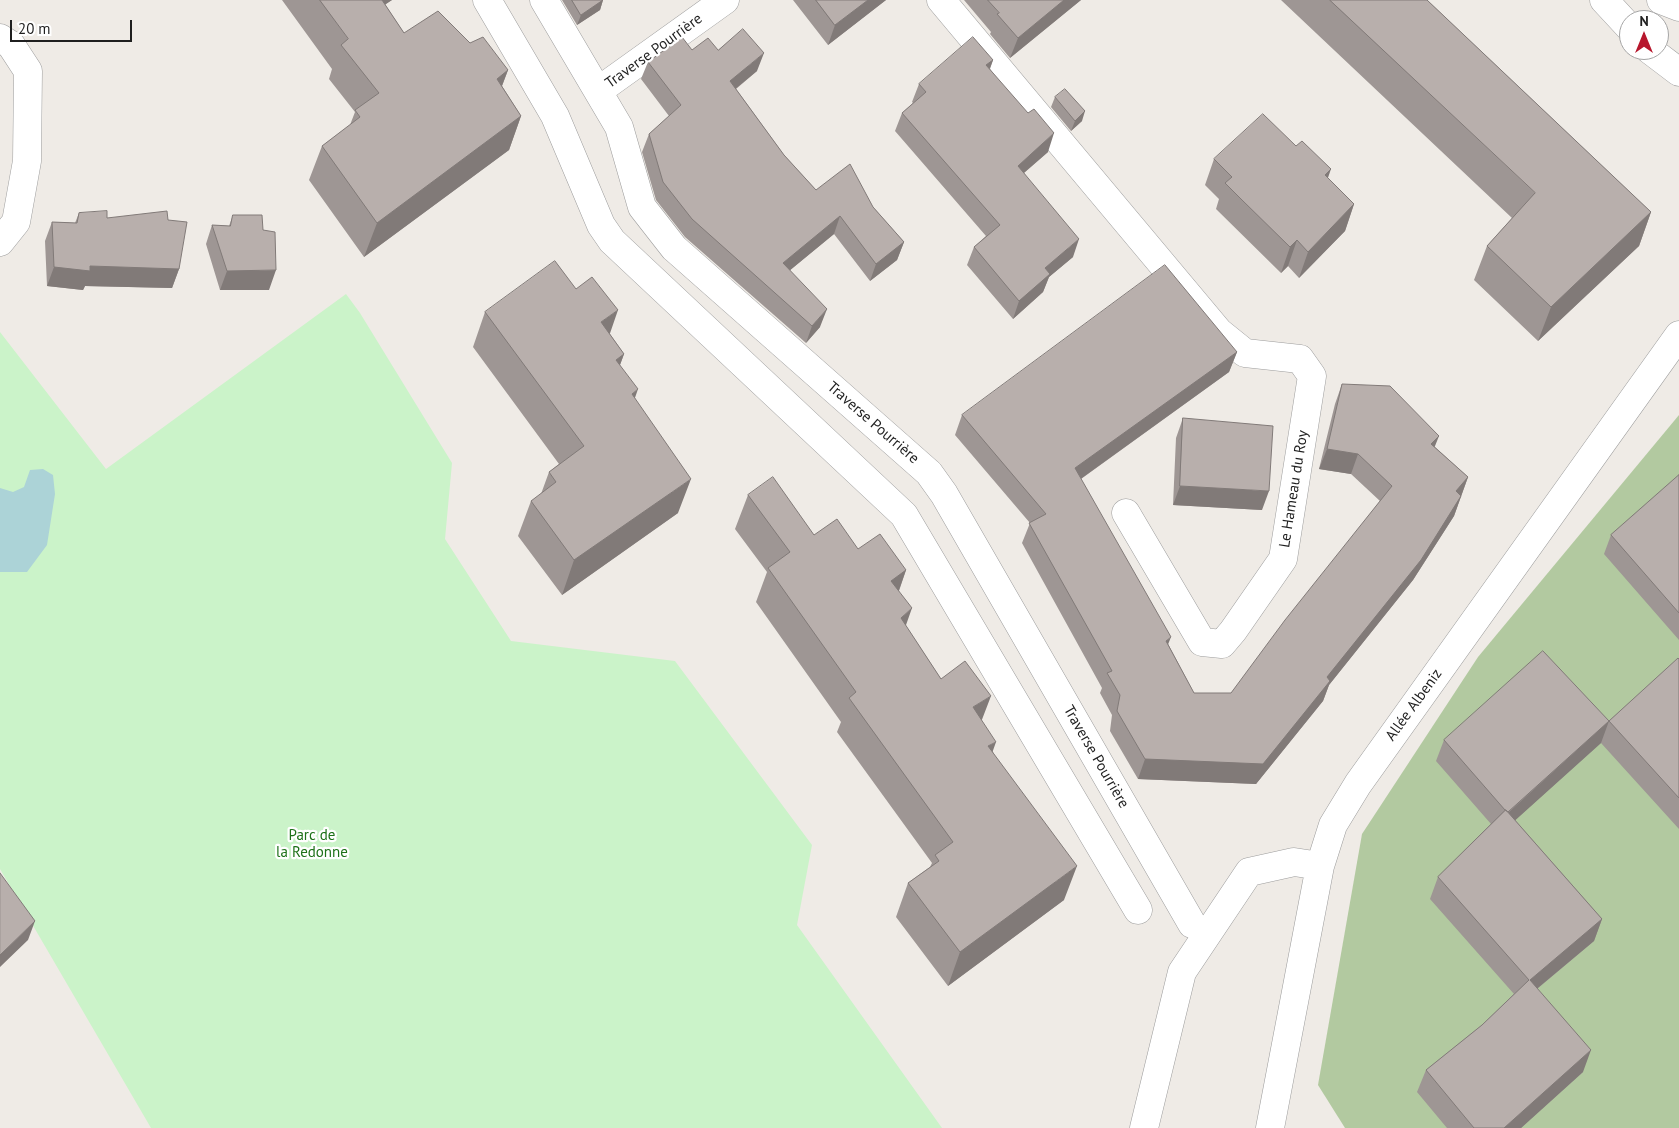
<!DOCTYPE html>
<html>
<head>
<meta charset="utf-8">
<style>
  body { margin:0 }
  #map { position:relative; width:1679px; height:1128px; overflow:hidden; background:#efebe6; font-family:"PT Sans",sans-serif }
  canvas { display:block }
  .north { position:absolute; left:1619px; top:10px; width:50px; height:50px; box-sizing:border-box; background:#fff; border:1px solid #a5a5a5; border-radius:50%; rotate:0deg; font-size:14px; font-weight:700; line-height:20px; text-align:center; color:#1f1f1f }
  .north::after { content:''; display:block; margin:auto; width:18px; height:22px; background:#b7172d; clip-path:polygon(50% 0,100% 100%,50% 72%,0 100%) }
  .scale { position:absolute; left:10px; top:20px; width:122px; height:22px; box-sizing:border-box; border:2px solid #1f1f1f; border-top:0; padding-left:6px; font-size:15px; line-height:18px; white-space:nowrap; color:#1f1f1f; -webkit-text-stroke:4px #fff; paint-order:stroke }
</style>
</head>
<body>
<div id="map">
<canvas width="1679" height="1128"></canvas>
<div class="north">N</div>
<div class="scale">20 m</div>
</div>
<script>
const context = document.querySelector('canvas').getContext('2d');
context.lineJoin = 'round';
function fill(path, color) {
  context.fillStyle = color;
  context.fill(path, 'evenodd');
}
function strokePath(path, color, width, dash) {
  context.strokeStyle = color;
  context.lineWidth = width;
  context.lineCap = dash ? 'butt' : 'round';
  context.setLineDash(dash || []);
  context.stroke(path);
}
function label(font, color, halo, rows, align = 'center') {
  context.font = font + ' "PT Sans",sans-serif';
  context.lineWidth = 4.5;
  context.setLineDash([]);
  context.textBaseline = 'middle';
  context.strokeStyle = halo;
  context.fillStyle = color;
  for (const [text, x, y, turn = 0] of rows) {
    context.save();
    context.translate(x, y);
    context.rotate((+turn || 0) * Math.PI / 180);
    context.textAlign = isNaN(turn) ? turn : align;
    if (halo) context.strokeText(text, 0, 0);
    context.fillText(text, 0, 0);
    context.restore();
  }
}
fill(new Path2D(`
  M 1679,415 L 1679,1128 L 1345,1128 L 1318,1085 L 1362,834 L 1478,657 Z`), '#b2c9a0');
fill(new Path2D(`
  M 346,294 L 360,313 L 452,463 L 445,539 L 511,641 L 675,661 L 812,845 L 797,925 L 942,1128 L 151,1128 L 0,869 L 0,332 L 106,469 Z`), '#cbf3c9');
fill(new Path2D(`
  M 43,469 L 53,475 L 55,494 L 47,545 L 27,572 L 0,572 L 0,488 L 13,492 L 24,487 L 30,470 Z`), '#acd3d7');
const minor = new Path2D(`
  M 487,0 L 555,116 L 601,225 L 612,241 L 904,515 L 1138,910
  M 544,0 L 619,127 L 642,207 L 674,248 L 929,473 L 944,494 L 1192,924
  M 941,0 L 1219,332 L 1245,353 L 1300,359 L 1312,376 L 1283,559 L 1233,631 L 1222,644 L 1202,642 L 1126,513
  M 1604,0 L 1629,27
  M 1661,0 L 1679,7
  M 0,38 L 11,45 L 28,71 L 27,161 L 16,222 L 0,242
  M 1650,50 L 1679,72
  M 598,91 L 725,0
  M 1144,1128 L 1182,972 L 1249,872 L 1294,862 L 1320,866
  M 1270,1128 L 1320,866 L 1333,825 L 1358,784 L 1679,335`);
strokePath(minor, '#9c9c9c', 29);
strokePath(minor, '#fff', 28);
fill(new Path2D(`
  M 282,0 L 392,0 L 385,4 L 404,33 L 470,43 L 508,70 L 502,86 L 521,116 L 509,150 L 364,257 L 309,180 L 322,146 L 350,125 L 355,112 L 329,79 L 332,69 Z
  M 562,0 L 603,0 L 600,10 L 577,25 Z
  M 793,0 L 886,0 L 828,45 Z
  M 964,0 L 1081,0 L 1010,58 L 990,34 L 991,32 Z
  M 1281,0 L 1427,0 L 1651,212 L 1639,246 L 1538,341 L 1474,280 L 1487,246 L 1512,218 Z
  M 692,50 L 718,50 L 757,71 L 736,89 L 784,155 L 816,190 L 873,207 L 904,242 L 897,260 L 870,281 L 834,234 L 790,270 L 820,327 L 806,343 L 685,237 L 656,200 L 642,152 L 649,134 L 669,116 L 641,79 L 648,62 Z
  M 993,60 L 990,69 L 1048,152 L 1024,173 L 1073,257 L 1049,277 L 1043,292 L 1013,319 L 967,265 L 974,247 L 986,236 L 895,131 L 902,113 L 913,103 L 912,102 L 919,84 Z
  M 1055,97 L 1082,121 L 1071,131 L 1051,107 Z
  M 1214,159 L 1328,178 L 1354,204 L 1345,231 L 1299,278 L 1288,266 L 1281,273 L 1216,209 L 1219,199 L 1205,185 Z
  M 79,213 L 107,218 L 168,220 L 179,269 L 172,288 L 85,286 L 83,290 L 47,286 L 45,241 L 52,222 L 75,223 Z
  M 233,215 L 269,290 L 220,290 L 206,244 L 212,225 L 229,226 Z
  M 485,312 L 610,334 L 624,354 L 620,365 L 635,398 L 678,513 L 562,595 L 518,536 L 531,501 L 541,494 L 549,472 L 559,464 L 473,347 Z
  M 1237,352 L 1229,372 L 1081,479 L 1194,693 L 1231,693 L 1380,501 L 1351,474 L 1319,469 L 1335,404 L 1342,384 L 1435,447 L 1468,477 L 1454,516 L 1413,580 L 1329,685 L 1323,701 L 1256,784 L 1138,779 L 1110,731 L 1112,715 L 1100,693 L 1102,688 L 1022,543 L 1030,523 L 955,435 L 962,415 Z
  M 1183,418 L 1262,510 L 1173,505 L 1176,438 Z
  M 1679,475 L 1679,640 L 1604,554 L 1611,535 Z
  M 748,495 L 814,535 L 858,549 L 906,570 L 899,591 L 906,626 L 941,679 L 982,721 L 993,752 L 1064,900 L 948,986 L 896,917 L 908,883 L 930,867 L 932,863 L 837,732 L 841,722 L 756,602 L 767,572 L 735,529 Z
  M 1679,659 L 1679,829 L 1601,743 L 1515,820 L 1602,919 L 1594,941 L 1537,989 L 1583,1072 L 1521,1128 L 1447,1128 L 1417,1092 L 1426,1070 L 1482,1025 L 1514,994 L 1430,899 L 1438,877 L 1491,824 L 1436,761 L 1444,740 L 1609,721 Z`), '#9e9694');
fill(new Path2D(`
  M 368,0 L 392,0 L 361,21 Z
  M 603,0 L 600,10 L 577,25 L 581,15 Z
  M 868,0 L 886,0 L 828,45 L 835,25 Z
  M 1064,0 L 1081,0 L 1010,58 L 1018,38 Z
  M 764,53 L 757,71 L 723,99 L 730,81 Z
  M 993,60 L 986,78 L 986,65 Z
  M 508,70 L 495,104 L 497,79 Z
  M 1085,111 L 1082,121 L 1071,131 L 1075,121 Z
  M 521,116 L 509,150 L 364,257 L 377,223 Z
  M 1054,133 L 1048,152 L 1011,184 L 1018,166 Z
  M 1331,169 L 1322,195 L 1325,175 Z
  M 1354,204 L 1345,231 L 1299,278 L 1308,252 Z
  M 1651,212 L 1639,246 L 1538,341 L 1551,307 Z
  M 840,216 L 834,234 L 777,281 L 783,263 Z
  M 1079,239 L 1073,257 L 1049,277 L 1043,292 L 1013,319 L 1019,301 L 1045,268 Z
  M 1297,240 L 1288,266 L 1281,273 L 1290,247 Z
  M 904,242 L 897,260 L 870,281 L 876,264 Z
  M 90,266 L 179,269 L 172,288 L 85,286 L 83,290 L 47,286 L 54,267 Z
  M 276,270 L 269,290 L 220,290 L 227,271 Z
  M 827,309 L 820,327 L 806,343 L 812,326 Z
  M 618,310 L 606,345 L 601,322 Z
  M 1237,352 L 1229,372 L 1068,488 L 1075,468 Z
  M 624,354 L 611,389 L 616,360 Z
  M 638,389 L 626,424 L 632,394 Z
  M 1439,436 L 1431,456 L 1431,444 Z
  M 1327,449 L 1358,454 L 1351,474 L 1319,469 Z
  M 1468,477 L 1454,516 L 1413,580 L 1329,685 L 1323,701 L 1256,784 L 1138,779 L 1145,759 L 1327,677 L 1456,491 Z
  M 691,479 L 678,513 L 562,595 L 574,560 Z
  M 1180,486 L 1269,491 L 1262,510 L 1173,505 Z
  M 906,570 L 894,604 L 891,581 Z
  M 912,608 L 900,642 L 901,618 Z
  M 1171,637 L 1163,657 L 1166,641 Z
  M 991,696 L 978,730 L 973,707 Z
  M 1609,721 L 1601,743 L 1500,834 L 1508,813 Z
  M 996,742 L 984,776 L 988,746 Z
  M 1077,866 L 1064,900 L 948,986 L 960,952 Z
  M 1602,919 L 1594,941 L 1521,1002 L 1530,980 Z
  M 35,921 L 28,940 L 0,967 L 0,955 Z
  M 1591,1050 L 1583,1072 L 1521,1128 L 1504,1128 Z`), '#817a78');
const building = new Path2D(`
  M 320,0 L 382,0 L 404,33 L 438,11 L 470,43 L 483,37 L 508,70 L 497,79 L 521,116 L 377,223 L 322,146 L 360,117 L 355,110 L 379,93 L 341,45 L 348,39 Z
  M 572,0 L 603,0 L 581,15 Z
  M 816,0 L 868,0 L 835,25 Z
  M 988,0 L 1064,0 L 1018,38 L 997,14 L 999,13 Z
  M 1330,0 L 1427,0 L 1651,212 L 1551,307 L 1487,246 L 1535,193 Z
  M 743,29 L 764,53 L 730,81 L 784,155 L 816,190 L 850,164 L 873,207 L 904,242 L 876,264 L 840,216 L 783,263 L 827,309 L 812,326 L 692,219 L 663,182 L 649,134 L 681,105 L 648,62 L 682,37 L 692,50 L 708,38 L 718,50 Z
  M 973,37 L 993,60 L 986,65 L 1028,113 L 1034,109 L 1054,133 L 1018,166 L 1079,239 L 1045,268 L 1050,274 L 1019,301 L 974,247 L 1000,225 L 902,113 L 926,92 L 919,84 Z
  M 1065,89 L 1085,111 L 1075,121 L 1055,97 Z
  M 1263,114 L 1296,146 L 1302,141 L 1331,169 L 1325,175 L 1354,204 L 1308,252 L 1297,240 L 1290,247 L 1241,199 L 1225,183 L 1232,177 L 1214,159 Z
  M 107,211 L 107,218 L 167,211 L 168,220 L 187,222 L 179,269 L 90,266 L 90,271 L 54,267 L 52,222 L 77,223 L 79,213 Z
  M 233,215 L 262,215 L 263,230 L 275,232 L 276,270 L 227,271 L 212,225 L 230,226 Z
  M 555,261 L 576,289 L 592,277 L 618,310 L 601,322 L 624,354 L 616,360 L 638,389 L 632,394 L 691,479 L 574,560 L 531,501 L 556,482 L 549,472 L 584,446 L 485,312 Z
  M 1165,265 L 1237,352 L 1075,468 L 1171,637 L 1166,641 L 1194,693 L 1231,693 L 1285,620 L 1392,486 L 1358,454 L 1327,449 L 1342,384 L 1390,386 L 1439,436 L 1431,444 L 1468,477 L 1456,491 L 1461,496 L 1421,560 L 1327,677 L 1330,681 L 1263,764 L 1145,759 L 1117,711 L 1120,695 L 1107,673 L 1112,671 L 1029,523 L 1046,514 L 962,415 Z
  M 1183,418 L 1273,426 L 1269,491 L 1180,486 Z
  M 1679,475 L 1679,613 L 1611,535 Z
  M 773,477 L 814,535 L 837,519 L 858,549 L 880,534 L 906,570 L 891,581 L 912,608 L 901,618 L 941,679 L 965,661 L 991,696 L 973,707 L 996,742 L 988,746 L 1077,866 L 960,952 L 908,883 L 939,861 L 935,855 L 953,842 L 849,698 L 856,692 L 768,568 L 790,552 L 748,495 Z
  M 1543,651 L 1609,721 L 1678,658 L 1679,659 L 1679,798 L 1609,721 L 1508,812 L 1505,810 L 1444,740 Z
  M 1506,810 L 1602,919 L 1530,980 L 1591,1050 L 1504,1128 L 1474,1128 L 1426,1070 L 1482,1025 L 1529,980 L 1438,877 Z
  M 0,873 L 35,921 L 0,955 Z`);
fill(building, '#b8afac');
strokePath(building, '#817a78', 1);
label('15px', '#1f1f1f', '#fff', [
  ["Traverse Pourrière",654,51,-36],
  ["Traverse Pourrière",873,423,41],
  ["Le Hameau du Roy",1294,489,-81],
  ["Allée Albeniz",1414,705,-54],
  ["Traverse Pourrière",1096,757,60]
]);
label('15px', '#1d7118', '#fff', [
  ["Parc de",312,836],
  ["la Redonne",312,853]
]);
</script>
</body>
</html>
